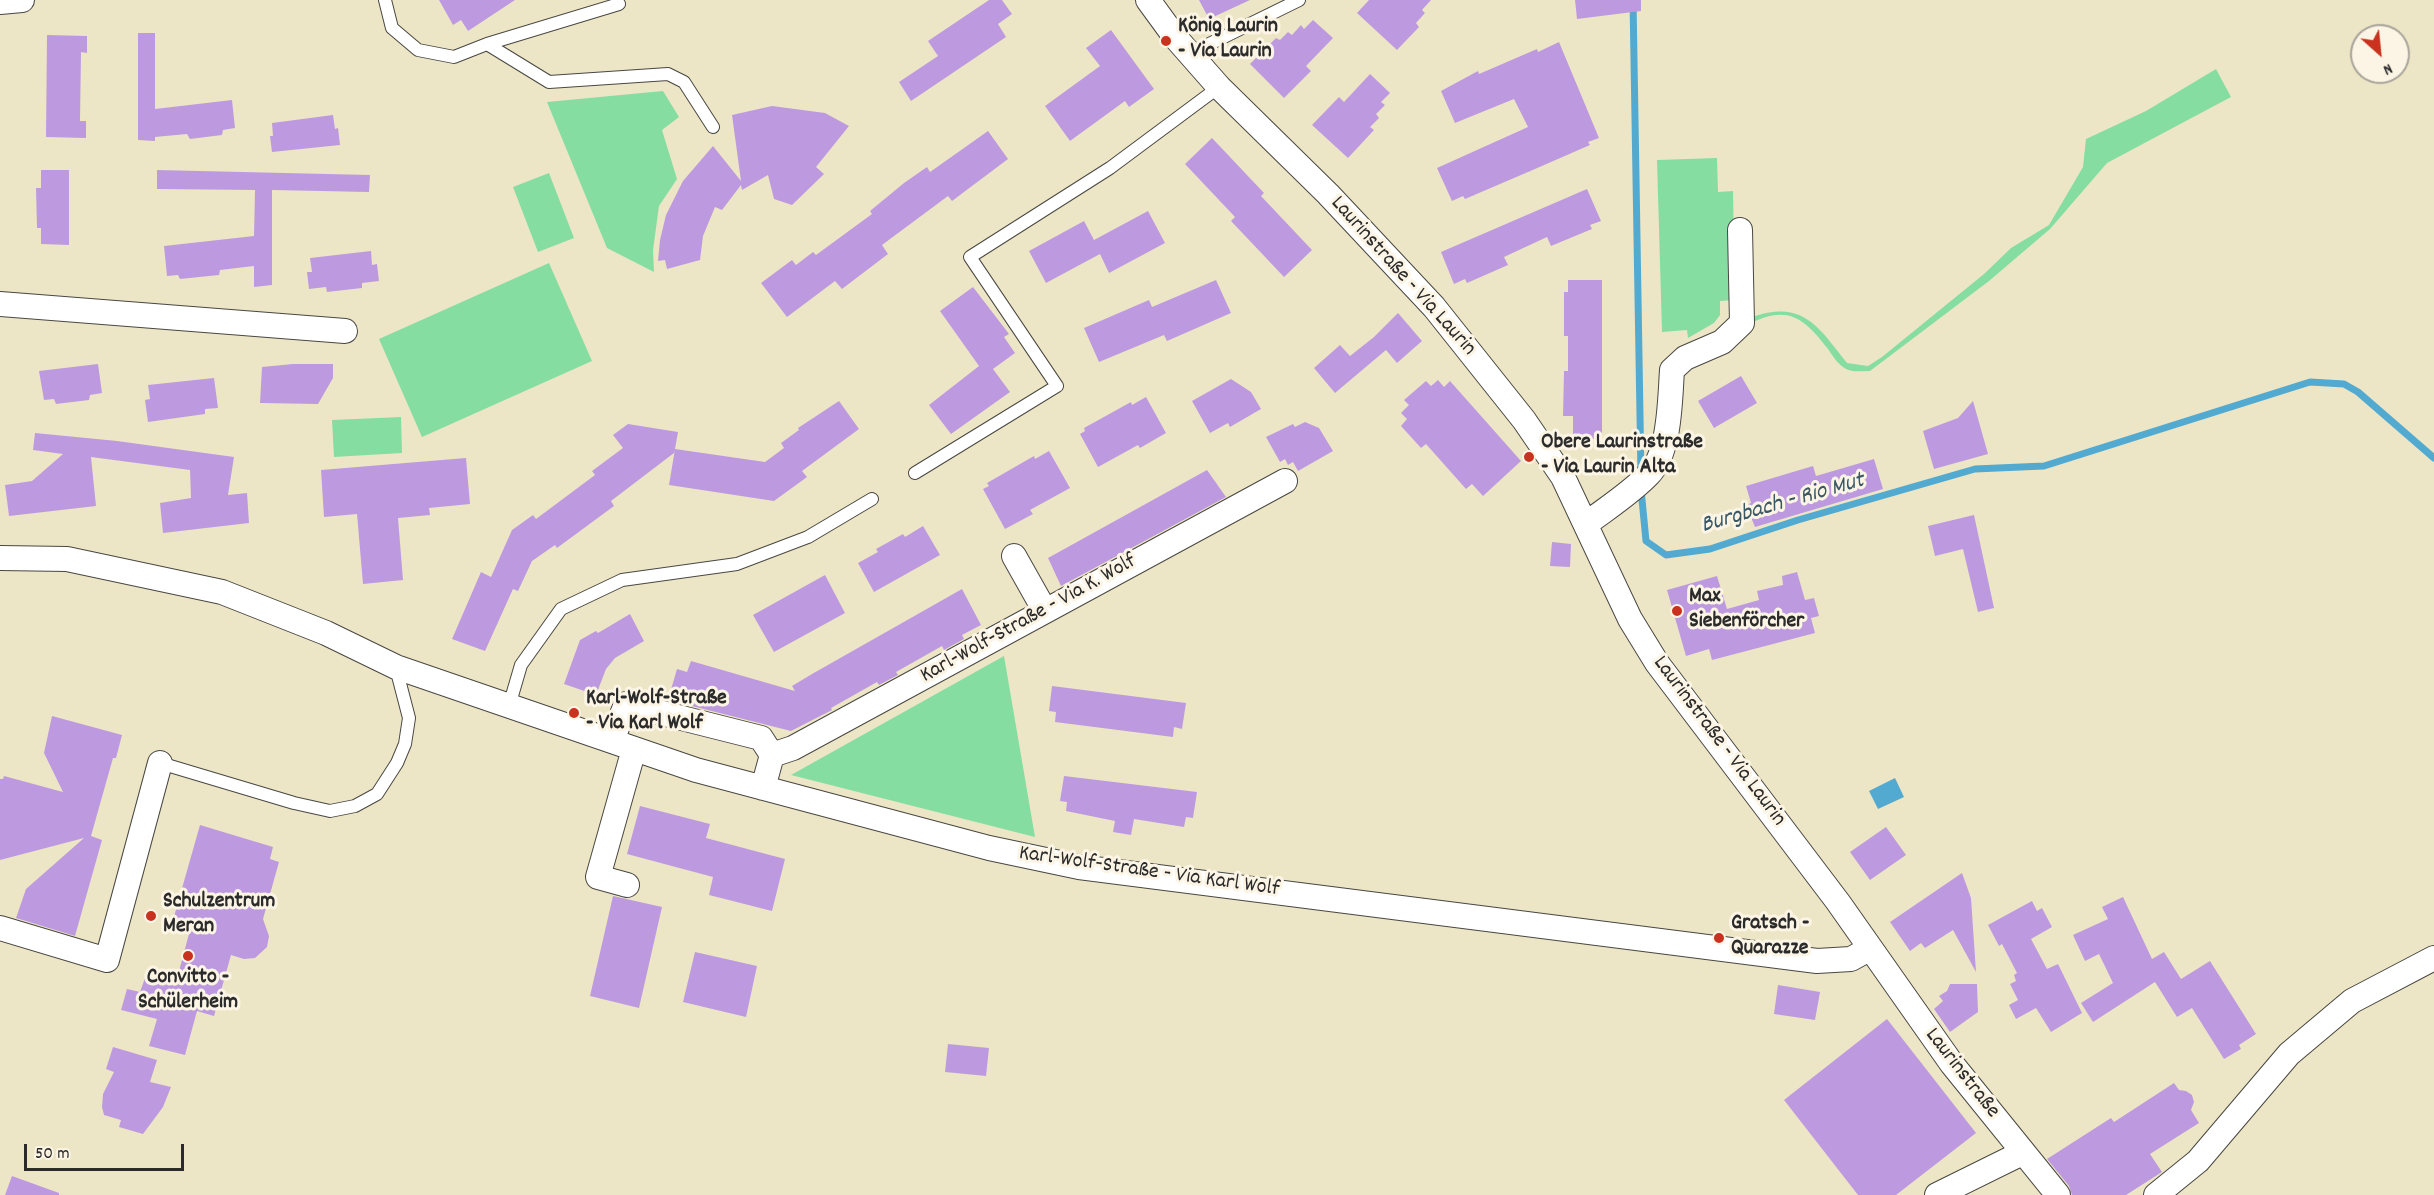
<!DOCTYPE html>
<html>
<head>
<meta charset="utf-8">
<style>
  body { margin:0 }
  #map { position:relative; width:2434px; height:1195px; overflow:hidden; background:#ede6c6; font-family:Dekko,sans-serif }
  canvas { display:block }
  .north { position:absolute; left:2350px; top:24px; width:60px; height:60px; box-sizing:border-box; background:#fcf5e5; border:2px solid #a8a49b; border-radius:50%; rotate:153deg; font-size:16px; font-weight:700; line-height:24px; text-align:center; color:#2b2b2b }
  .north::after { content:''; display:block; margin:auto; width:21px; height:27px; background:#c8321e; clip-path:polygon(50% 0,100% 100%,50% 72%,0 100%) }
  .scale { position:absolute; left:24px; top:1144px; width:160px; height:27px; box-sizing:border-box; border:3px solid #2b2b2b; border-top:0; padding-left:8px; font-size:18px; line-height:21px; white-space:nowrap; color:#2b2b2b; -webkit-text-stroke:4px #fcf5e5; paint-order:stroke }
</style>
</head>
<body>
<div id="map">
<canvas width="2434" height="1195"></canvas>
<div class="north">N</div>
<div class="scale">50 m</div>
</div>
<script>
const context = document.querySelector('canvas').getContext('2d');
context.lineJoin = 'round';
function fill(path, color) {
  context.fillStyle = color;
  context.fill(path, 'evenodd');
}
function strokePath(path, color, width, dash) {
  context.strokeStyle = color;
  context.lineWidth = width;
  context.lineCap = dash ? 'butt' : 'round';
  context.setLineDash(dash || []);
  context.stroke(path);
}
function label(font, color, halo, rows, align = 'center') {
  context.font = font + ' Dekko,sans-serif';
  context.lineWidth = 6;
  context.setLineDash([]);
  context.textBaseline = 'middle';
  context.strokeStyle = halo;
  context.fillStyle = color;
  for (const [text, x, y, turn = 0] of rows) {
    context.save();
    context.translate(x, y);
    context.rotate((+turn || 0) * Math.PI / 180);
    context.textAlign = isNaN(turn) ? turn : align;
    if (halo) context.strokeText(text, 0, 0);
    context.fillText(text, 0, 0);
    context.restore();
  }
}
fill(new Path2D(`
  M 2216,69 L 2231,97 L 2107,163 L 2050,229 L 1989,281 L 1870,371 C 1861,371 1851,373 1843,367 C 1837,363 1832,355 1828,349 C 1804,318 1788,304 1749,324 L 1746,319 C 1801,298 1816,323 1847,363 L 1868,366 L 1882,357 L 1984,274 L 2011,248 L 2049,225 L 2083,167 L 2086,139 L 2146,111 Z
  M 663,91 L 679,117 L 662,130 L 677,179 L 659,206 L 653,250 L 654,272 L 607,248 L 547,102 Z
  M 1717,158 L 1718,192 L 1733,191 L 1735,300 L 1720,301 L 1720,315 L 1714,323 L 1688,338 L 1687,330 L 1662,332 L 1657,160 Z
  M 549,173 L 574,238 L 538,252 L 513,187 Z
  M 549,263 L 592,361 L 422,437 L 379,339 Z
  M 401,417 L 402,453 L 334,457 L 332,420 Z
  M 1004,656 L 1035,837 L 791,775 Z`), '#85dda2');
fill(new Path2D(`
  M 1895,778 L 1904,797 L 1878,809 L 1869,791 Z`), '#53aad0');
strokePath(new Path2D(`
  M 1633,0 L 1641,475
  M 1641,489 L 1646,541 L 1666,555 L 1710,549 L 1798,520 L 1975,469 L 2044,466 L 2310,382 L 2344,384 L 2358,392 L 2434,458`), '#53aad0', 7);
fill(new Path2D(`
  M 439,0 L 515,0 L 468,31 L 461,20 L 453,25 Z
  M 989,0 L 1002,0 L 1012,14 L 998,24 L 1006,37 L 911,101 L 899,82 L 938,56 L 928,41 Z
  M 1199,0 L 1250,0 L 1209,19 Z
  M 1369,0 L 1431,0 L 1422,10 L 1425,13 L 1416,23 L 1419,27 L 1397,50 L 1357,13 Z
  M 1575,0 L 1641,0 L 1641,11 L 1577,19 Z
  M 1313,20 L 1333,38 L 1306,66 L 1311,71 L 1284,98 L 1250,64 L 1276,38 L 1280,40 L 1288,32 L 1292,35 L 1301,25 L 1304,29 Z
  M 1111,30 L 1154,89 L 1129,107 L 1125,101 L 1070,141 L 1045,106 L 1100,66 L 1086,48 Z
  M 138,33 L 155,33 L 155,109 L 232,100 L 235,128 L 223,130 L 222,135 L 190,139 L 187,134 L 155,137 L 155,141 L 138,140 Z
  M 47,35 L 87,36 L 87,53 L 81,52 L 80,121 L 86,121 L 86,138 L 46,137 Z
  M 1559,42 L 1599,138 L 1588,142 L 1590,145 L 1535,169 L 1465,199 L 1463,196 L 1452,201 L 1437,168 L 1528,127 L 1514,99 L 1455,123 L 1441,91 L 1478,71 L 1479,74 L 1537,49 L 1538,52 Z
  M 1370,74 L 1390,93 L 1381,102 L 1385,105 L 1376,114 L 1379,118 L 1370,127 L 1374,130 L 1348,158 L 1312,125 L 1339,97 L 1344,102 Z
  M 772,106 L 825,113 L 849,126 L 816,167 L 824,174 L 792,205 L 774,199 L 768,175 L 742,190 L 741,185 L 722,210 L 715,207 L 703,236 L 700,260 L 667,269 L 665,260 L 658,261 L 660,240 L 666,215 L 683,181 L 713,146 L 741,181 L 732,115 Z
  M 333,115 L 335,129 L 338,128 L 340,145 L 272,152 L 270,136 L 273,136 L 272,123 Z
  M 988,131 L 1008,159 L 952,201 L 948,196 L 882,245 L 888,254 L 842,289 L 835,281 L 787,317 L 761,283 L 792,260 L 796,265 L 813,252 L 816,255 L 872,214 L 870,211 L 904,183 L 927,167 L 930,172 Z
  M 1212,138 L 1264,193 L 1261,196 L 1312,250 L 1284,277 L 1231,221 L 1235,217 L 1185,164 Z
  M 41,170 L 69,170 L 69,245 L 41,244 L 41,228 L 37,228 L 36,188 L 41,188 Z
  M 157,170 L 370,175 L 369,192 L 272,190 L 272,285 L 254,287 L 254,266 L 220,270 L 219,275 L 180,279 L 178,275 L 167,276 L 164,246 L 254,236 L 255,190 L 157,189 Z
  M 1587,189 L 1601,221 L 1590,225 L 1592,229 L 1551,246 L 1547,237 L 1504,257 L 1508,265 L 1467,283 L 1465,279 L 1454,284 L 1441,252 Z
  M 1148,211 L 1165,243 L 1109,273 L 1100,254 L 1046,283 L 1029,251 L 1084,221 L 1094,240 Z
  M 371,251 L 372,265 L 377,264 L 379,281 L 362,283 L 362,288 L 327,292 L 326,287 L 309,289 L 307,272 L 312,272 L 310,258 Z
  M 1216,280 L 1231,313 L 1167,341 L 1164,335 L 1099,362 L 1084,328 L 1149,300 L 1152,307 Z
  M 1568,280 L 1602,280 L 1602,439 L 1573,439 L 1573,416 L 1563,416 L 1564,371 L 1568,371 L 1568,336 L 1564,336 L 1564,292 L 1568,292 Z
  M 973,287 L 1009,334 L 1004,337 L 1015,353 L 993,369 L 1010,392 L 951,434 L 929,405 L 979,366 L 940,311 Z
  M 1398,313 L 1422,341 L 1397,363 L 1386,350 L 1335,393 L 1314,368 L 1340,345 L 1350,356 L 1374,337 Z
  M 98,364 L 102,393 L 90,395 L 89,400 L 56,404 L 54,399 L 44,400 L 39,371 Z
  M 293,364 L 333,364 L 333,378 L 318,404 L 260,403 L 262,367 Z
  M 1741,376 L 1757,403 L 1714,428 L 1698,401 Z
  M 214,378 L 218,408 L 205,409 L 205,414 L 148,422 L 145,400 L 150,399 L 148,385 Z
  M 1231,379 L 1251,392 L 1261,409 L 1230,427 L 1228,423 L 1210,433 L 1192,401 Z
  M 1438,380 L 1444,387 L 1450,381 L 1521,461 L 1483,496 L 1472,484 L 1466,489 L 1426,444 L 1421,448 L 1401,426 L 1407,419 L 1401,413 L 1409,405 L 1404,400 L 1426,381 L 1431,386 Z
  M 1146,397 L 1166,433 L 1140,448 L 1138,445 L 1098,467 L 1080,434 L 1085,431 L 1084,428 L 1131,402 L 1132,405 Z
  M 839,401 L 859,429 L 802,471 L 807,477 L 774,501 L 669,485 L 675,449 L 674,453 L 611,501 L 614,506 L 557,548 L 555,545 L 532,561 L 518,591 L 513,589 L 485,651 L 452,639 L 481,572 L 491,577 L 512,530 L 533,515 L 536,519 L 595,475 L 592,471 L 623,448 L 613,435 L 628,424 L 678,432 L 675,449 L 765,462 L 784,448 L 781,443 L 799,430 L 798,428 Z
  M 1973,401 L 1988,454 L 1934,469 L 1923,431 L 1958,418 Z
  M 1305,422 L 1319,428 L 1333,451 L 1298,471 L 1293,462 L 1288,465 L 1285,459 L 1280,462 L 1266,437 L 1293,424 L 1295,427 Z
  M 35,433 L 117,441 L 234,457 L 228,495 L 247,493 L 249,523 L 163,533 L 160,503 L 191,498 L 190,470 L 91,457 L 96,506 L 9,516 L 5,485 L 32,481 L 63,454 L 33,450 Z
  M 1049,451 L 1070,488 L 1030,510 L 1033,514 L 1005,529 L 983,489 L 989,486 L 987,483 L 1034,456 L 1035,459 Z
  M 466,458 L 470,504 L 429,508 L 430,515 L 398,518 L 403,580 L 363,584 L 357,514 L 324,517 L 321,470 Z
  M 1874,459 L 1883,489 L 1755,527 L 1746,505 L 1751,503 L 1746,486 L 1813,466 L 1816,476 Z
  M 1207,470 L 1226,497 L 1061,586 L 1048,558 Z
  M 1974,515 L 1994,608 L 1978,612 L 1963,549 L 1935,556 L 1928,526 Z
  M 923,526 L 940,555 L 874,592 L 858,563 L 878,552 L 876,549 L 903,534 L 905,537 Z
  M 1552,542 L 1571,544 L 1570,567 L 1550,566 Z
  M 1797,572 L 1805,600 L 1814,598 L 1819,616 L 1811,618 L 1815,633 L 1712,660 L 1709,649 L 1686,656 L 1667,590 L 1717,576 L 1727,609 L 1759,600 L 1757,591 L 1783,585 L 1782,576 Z
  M 825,575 L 845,613 L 774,652 L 753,615 Z
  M 962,589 L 981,625 L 962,635 L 964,639 L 944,650 L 942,646 L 896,672 L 898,675 L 879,685 L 877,682 L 831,708 L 832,710 L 791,731 L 668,700 L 677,669 L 687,672 L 691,661 L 795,691 L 792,686 L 812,674 Z
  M 630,614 L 644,641 L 615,658 L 606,669 L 596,695 L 564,684 L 580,640 L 596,631 L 598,633 Z
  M 1052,686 L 1186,703 L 1182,729 L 1174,727 L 1173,737 L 1055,722 L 1056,712 L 1049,711 Z
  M 52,716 L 122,735 L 116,758 L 113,758 L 91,836 L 102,840 L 75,936 L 16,918 L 26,889 L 84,838 L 0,860 L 0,779 L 3,779 L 4,776 L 63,792 L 44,753 Z
  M 1064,776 L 1197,792 L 1193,818 L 1186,817 L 1184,827 L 1134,819 L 1131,835 L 1113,832 L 1115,821 L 1066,811 L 1067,802 L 1060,801 Z
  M 640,806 L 710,824 L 706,838 L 785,859 L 772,911 L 709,895 L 713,877 L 627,854 Z
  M 200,825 L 273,847 L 270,859 L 279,862 L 263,919 L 269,936 L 267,947 L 255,958 L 244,959 L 231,955 L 214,1016 L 197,1011 L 185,1055 L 149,1046 L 157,1019 L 121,1010 L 127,989 L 140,992 L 145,978 L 175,986 L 190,930 L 171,927 Z
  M 1886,827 L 1906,855 L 1870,880 L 1850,852 Z
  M 1962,873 L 1971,898 L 1976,972 L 1953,930 L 1925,948 L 1921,943 L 1910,951 L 1890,922 Z
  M 613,896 L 662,907 L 639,1008 L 590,996 Z
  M 2123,897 L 2152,959 L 2164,952 L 2181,979 L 2210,961 L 2256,1034 L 2239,1045 L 2241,1049 L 2224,1059 L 2192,1008 L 2177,1017 L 2155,982 L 2093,1022 L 2081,1003 L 2113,983 L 2099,954 L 2085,961 L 2073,935 L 2108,919 L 2102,907 Z
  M 2032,901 L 2037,911 L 2042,908 L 2052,927 L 2031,939 L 2047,969 L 2058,964 L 2082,1013 L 2051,1032 L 2036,1008 L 2016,1019 L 2009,1005 L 2018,1000 L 2010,984 L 2016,981 L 2014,975 L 2017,973 L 2002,944 L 1999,946 L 1988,925 Z
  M 695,952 L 757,966 L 746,1017 L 683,1002 Z
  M 1950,984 L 1977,984 L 1978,1012 L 1950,1032 L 1934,1009 L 1943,1001 L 1939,996 L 1947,991 Z
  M 1778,985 L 1820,992 L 1815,1020 L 1774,1014 Z
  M 1887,1019 L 1976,1133 L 1896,1195 L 1858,1195 L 1784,1100 Z
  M 948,1044 L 989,1048 L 986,1076 L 945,1072 Z
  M 113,1047 L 157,1060 L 150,1082 L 171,1087 L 163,1107 L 143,1134 L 119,1127 L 121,1120 L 104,1115 L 102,1107 L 103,1094 L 114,1072 L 106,1069 Z
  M 2174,1083 L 2179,1090 L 2186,1091 L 2192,1095 L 2194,1102 L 2191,1110 L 2199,1123 L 2150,1154 L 2162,1172 L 2126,1195 L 2072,1195 L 2069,1186 L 2047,1159 L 2111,1118 L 2114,1122 Z
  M 12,1176 L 59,1193 L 59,1195 L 5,1195 Z`), '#bd9adf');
const lane = new Path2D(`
  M 385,0 L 392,28 L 418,50 L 454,57 L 487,44 L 549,82 L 668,74 L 684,82 L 713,127
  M 487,44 L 619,4
  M 1189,54 L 1299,0
  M 915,473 L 1057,386 L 970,257 L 1110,168 L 1219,87
  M 509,706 L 521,665 L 561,609 L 622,580 L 737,564 L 808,537 L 872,499
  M 160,763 L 294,803 L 330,811 L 355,806 L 377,794 L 397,763 L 405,744 L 409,718 L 396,668`);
const street = new Path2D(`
  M 1148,0 L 1175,37 L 1219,87 L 1328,194 L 1434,307 L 1524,420 L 1563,477 L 1630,619 L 1657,663 L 1838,902 L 1952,1064 L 2058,1195
  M 0,2 L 22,0
  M 0,304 L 345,331
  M 1586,524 C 1607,508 1631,493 1649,474 C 1670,453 1670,399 1672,370 L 1685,358 L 1722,342 L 1742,323 L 1740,230
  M 1014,556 L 1045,611
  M 0,558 L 67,559 L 222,592 L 326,633 L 396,667 L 696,770 L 989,848 L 1079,867 L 1817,961 L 1851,959 L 1869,949
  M 612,741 L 626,704 L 761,738 L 772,755
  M 763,788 L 772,755 L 793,748 L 1285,481
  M 627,885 L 598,877 L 634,749
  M 0,928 L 107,960 L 160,763
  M 1937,1195 L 2022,1153
  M 2156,1195 L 2198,1161 L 2289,1054 L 2352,1001 L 2434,958`);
strokePath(lane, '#484742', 14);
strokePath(street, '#484742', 26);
strokePath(lane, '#fff', 12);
strokePath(street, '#fff', 24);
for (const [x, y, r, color] of [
  [1166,41,6,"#c8321e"],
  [1529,457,6,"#c8321e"],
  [1677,611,6,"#c8321e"],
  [574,713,6,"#c8321e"],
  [151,916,6,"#c8321e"],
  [1719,938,6,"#c8321e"],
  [188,956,6,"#c8321e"]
]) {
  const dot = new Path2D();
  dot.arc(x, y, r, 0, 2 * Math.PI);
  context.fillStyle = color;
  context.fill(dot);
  strokePath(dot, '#fcf5e5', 2);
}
label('bold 22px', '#2b2b2b', '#fcf5e5', [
  ["König Laurin",1178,28],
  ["- Via Laurin",1178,53],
  ["Obere Laurinstraße",1541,444],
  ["- Via Laurin Alta",1541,469],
  ["Max",1689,598],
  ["Siebenförcher",1689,623],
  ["Karl-Wolf-Straße",586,700],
  ["- Via Karl Wolf",586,725],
  ["Schulzentrum",163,903],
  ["Meran",163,928],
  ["Gratsch -",1731,925],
  ["Quarazze",1731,950],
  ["Convitto -",188,979,"center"],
  ["Schülerheim",188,1004,"center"]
], 'left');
label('22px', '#2b2b2b', '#fcf5e5', [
  ["Laurinstraße - Via Laurin",1402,277,48],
  ["Karl-Wolf-Straße - Via K. Wolf",1029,620,-29],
  ["Laurinstraße - Via Laurin",1718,742,53],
  ["Karl-Wolf-Straße - Via Karl Wolf",1149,873,8],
  ["Laurinstraße",1961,1074,52]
]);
label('italic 24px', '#395765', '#fcf5e5', [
  ["Burgbach - Rio Mut",1783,505,-16]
]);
</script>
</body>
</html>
